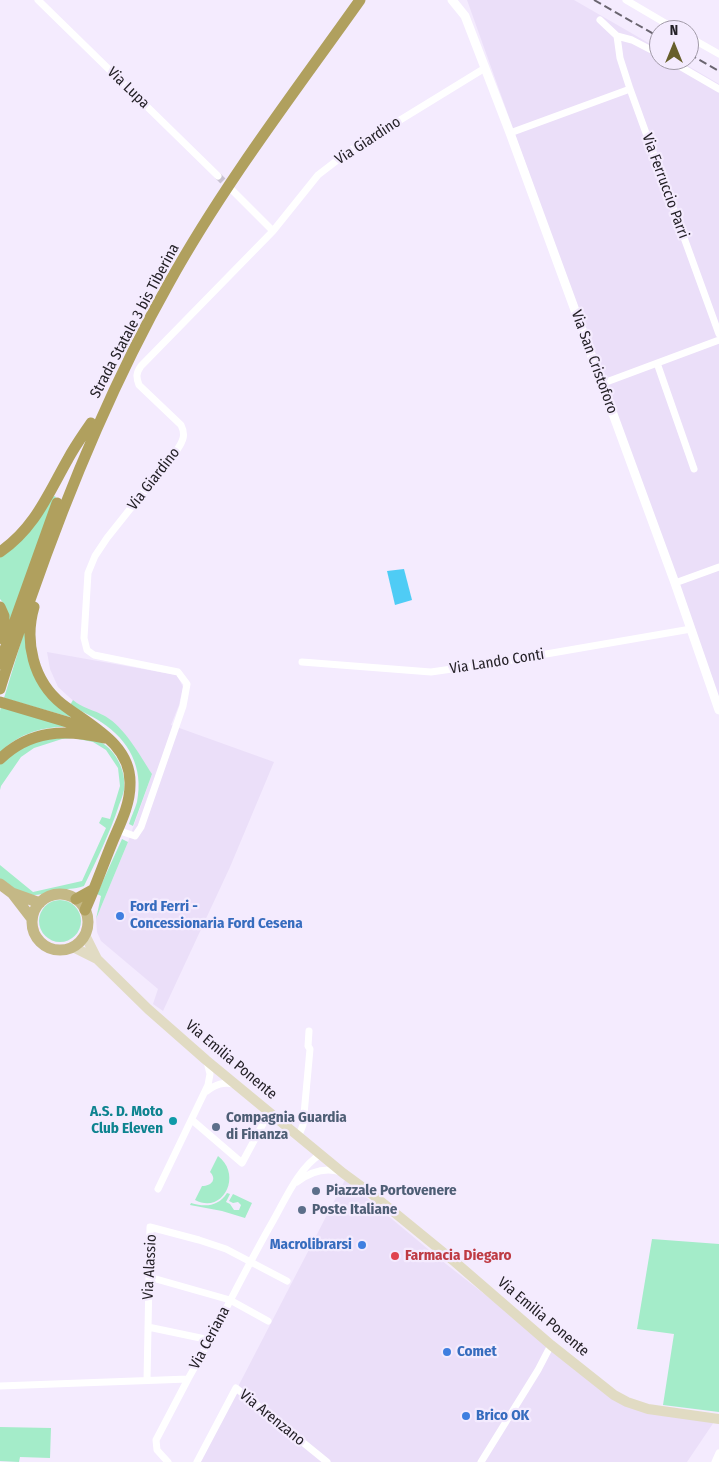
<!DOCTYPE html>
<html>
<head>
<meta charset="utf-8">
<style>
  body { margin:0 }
  #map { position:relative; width:719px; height:1462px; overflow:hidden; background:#f4ebfe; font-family:"Fira Sans Condensed",sans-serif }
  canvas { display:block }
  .north { position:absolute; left:649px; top:20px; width:50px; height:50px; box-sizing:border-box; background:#f4ebfe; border:1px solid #a19aa8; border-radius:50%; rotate:0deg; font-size:14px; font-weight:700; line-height:20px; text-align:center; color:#242127 }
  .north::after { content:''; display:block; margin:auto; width:18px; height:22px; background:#675f2b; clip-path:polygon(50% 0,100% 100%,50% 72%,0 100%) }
</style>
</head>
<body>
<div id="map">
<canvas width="719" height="1462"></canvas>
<div class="north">N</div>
</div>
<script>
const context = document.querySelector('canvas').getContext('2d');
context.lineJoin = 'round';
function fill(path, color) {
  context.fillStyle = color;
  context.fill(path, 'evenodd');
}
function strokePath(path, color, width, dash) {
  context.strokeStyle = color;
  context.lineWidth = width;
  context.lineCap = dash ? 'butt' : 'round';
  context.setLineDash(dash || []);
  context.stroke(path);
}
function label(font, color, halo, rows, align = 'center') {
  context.font = font + ' "Fira Sans Condensed",sans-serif';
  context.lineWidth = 4.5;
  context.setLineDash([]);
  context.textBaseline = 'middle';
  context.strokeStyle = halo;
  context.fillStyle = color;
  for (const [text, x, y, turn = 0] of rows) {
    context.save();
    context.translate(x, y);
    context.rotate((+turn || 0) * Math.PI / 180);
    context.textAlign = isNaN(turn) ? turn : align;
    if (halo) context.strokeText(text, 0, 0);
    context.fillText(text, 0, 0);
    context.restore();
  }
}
fill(new Path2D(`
  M 467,0 L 574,0 L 659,49 L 659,60 L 678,60 L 719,84 L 719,704 Z
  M 47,652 L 177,675 L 183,687 L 179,705 L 171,725 L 274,762 L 230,867 L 163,1011 L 153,1004 L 158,989 L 101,941 L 97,932 L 96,919 L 128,842 L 152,774 L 105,716 L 79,706 L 58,687 L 50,669 Z
  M 345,1180 L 446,1264 L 543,1340 L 611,1395 L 714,1422 L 687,1462 L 199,1462 Z`), '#ebdff9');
fill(new Path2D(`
  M 54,496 L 56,497 L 10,626 C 8,616 7,606 0,599 L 0,556 Z
  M 28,619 L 34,669 L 80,720 L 4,698 Z
  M 73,700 C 82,708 94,710 105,716 C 125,728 139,754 152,774 L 133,826 L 129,824 C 131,817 135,809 137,802 C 144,768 129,740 101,722 C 91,715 80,711 70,705 Z
  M 1,706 L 86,730 C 78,729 70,727 62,727 C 40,727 15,736 0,753 L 0,711 Z
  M 59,734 C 71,735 86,735 97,740 C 115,748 127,771 124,790 C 123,795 121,800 119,805 C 110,833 97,859 84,886 C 72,890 69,888 57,890 C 52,890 48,893 42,894 C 25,898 13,889 0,879 L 0,865 L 33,892 L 82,881 L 106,828 L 99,823 L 102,817 L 110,819 L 120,786 L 118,768 L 106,750 L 93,742 L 73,738 L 62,739 L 34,748 L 21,757 L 1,786 L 0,790 L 0,764 C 19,744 32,738 59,734 Z
  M 122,839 L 128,842 L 96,919 L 101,896 L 97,894 Z
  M39 921a21 21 0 1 1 42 0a21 21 0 1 1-42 0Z
  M 218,1156 C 243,1175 223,1215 195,1200 L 202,1186 C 212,1186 217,1179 210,1172 Z
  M 227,1193 L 230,1194 L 226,1202 L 230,1204 L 234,1210 L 239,1210 L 241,1205 L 238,1202 L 233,1203 L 229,1201 L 233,1194 L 252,1203 L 245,1218 L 222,1211 L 190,1205 L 191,1203 C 205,1207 218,1207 227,1193 Z
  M 652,1239 L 719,1244 L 719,1412 L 663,1405 L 674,1334 L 637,1329 Z
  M 0,1427 L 51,1428 L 50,1458 L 20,1457 L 19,1462 L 0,1461 Z`), '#a4ecc9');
fill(new Path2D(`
  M 404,569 L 412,600 L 395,605 L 387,571 Z`), '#4fccf5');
strokePath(new Path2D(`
  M 218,176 L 231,189`), '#cac3d3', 7, [7, 3.5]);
strokePath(new Path2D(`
  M 38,0 L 218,176
  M 626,0 L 677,30
  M 600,20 L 617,36 L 632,40 L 659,54
  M 617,36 L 620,58 L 630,89 L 719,334
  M 689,37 L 719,54
  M 669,60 L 719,89
  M 510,133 L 630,89
  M 233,191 L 273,231
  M 657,363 L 694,469
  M 601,384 L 719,340
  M 675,583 L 719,567
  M 302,662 L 431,672 L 494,663 L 691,629
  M 117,830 L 135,836 L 141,827 L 183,706 L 187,684 L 178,672 L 94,655 L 87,650 L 84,638 L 88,573 L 95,556 L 107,538 L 177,450 C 183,441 186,435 181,425 L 139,385 C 136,377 136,373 141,366 L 273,231 L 318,175 L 348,152 L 485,68
  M 207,1091 C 216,1084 223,1082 234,1084
  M 192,1120 L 242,1163 L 264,1122
  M 299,1135 L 303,1125 L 310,1049 L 308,1046 L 309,1031
  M 297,1182 C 310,1172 325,1167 341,1172
  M 158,1189 L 208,1085 L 210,1074 L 207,1062
  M 149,1277 L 230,1300 L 268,1321
  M 148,1327 L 210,1340
  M 147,1380 L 150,1227 L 199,1240 L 226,1249 L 287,1281
  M 0,1386 L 188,1379 C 218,1327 243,1273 273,1221 C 285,1200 299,1167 321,1154
  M 168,1462 L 157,1450 L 156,1440 L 188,1379
  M 197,1462 L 236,1388 L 327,1462
  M 481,1462 L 538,1370 L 551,1345
  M 715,1462 L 719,1453`), '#fff', 7);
strokePath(new Path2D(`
  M 452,0 L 465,16 L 510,133 L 675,583 L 719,710`), '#fff', 9);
strokePath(new Path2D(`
  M 85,935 L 97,959
  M 73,947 L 97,959 L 148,1009 L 206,1060 L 343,1173 L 373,1195 L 455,1262 L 551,1345 L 614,1395 L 627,1402 L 648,1409 L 719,1419`), '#e1dbc3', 10);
strokePath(new Path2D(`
  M 0,884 L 12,893 L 32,919
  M 12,893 L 40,903
  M32 922a28 28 0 1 1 56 0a28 28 0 1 1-56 0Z`), '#c4b886', 11);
strokePath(new Path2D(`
  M 0,552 C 35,528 48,494 68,459 C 75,446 83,435 91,423
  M 0,607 L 4,616 L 3,639
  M 34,607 C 24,641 33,681 62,704 C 89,725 132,744 130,785 C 130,805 120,824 112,843 C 103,865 95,888 85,910
  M 0,664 L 9,637 L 57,503
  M 0,689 C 9,659 20,630 30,600 C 68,491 112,384 169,283 C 224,184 294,93 360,0
  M 0,702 L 74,724 L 93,731
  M 0,759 C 30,730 65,729 104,738
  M 76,899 L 94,889`), '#b0a05e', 11);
strokePath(new Path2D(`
  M 594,0 L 659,37
  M 689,54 L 719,71`), '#6a6570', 2, [8, 4]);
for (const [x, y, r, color] of [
  [120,916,5,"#3f7fe0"],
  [173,1121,5,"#0f9aa8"],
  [216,1127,5,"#5c6f8a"],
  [316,1191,5,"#5c6f8a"],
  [302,1210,5,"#5c6f8a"],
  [362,1245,5,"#3f7fe0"],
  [395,1256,5,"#e0444e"],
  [447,1352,5,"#3f7fe0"],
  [466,1416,5,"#3f7fe0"]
]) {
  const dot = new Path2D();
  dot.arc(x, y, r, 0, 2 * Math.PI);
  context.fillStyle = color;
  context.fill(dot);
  strokePath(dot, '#f4ebfe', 2);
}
label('15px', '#242127', '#f4ebfe', [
  ["Via Lupa",128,88,44],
  ["Via Giardino",368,141,-33],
  ["Via Ferruccio Parri",665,186,70],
  ["Strada Statale 3 bis Tiberina",135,321,-62],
  ["Via San Cristoforo",594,362,70],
  ["Via Giardino",154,479,-52],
  ["Via Lando Conti",497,662,-9],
  ["Via Emilia Ponente",231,1060,40],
  ["Via Alassio",150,1267,-87],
  ["Via Emilia Ponente",543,1317,40],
  ["Via Ceriana",210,1338,-62],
  ["Via Arenzano",272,1418,39]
]);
label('bold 15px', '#366cbe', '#f4ebfe', [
  ["Ford Ferri -",130,907],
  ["Concessionaria Ford Cesena",130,924],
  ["Macrolibrarsi",352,1245,"right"],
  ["Comet",457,1352],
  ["Brico OK",476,1416]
], 'left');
label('bold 15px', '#0d838f', '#f4ebfe', [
  ["A.S. D. Moto",163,1112],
  ["Club Eleven",163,1129]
], 'right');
label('bold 15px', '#4e5e75', '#f4ebfe', [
  ["Compagnia Guardia",226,1118],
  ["di Finanza",226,1135],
  ["Piazzale Portovenere",326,1191],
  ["Poste Italiane",312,1210]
], 'left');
label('bold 15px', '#be3a42', '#f4ebfe', [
  ["Farmacia Diegaro",405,1256]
], 'left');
</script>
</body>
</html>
